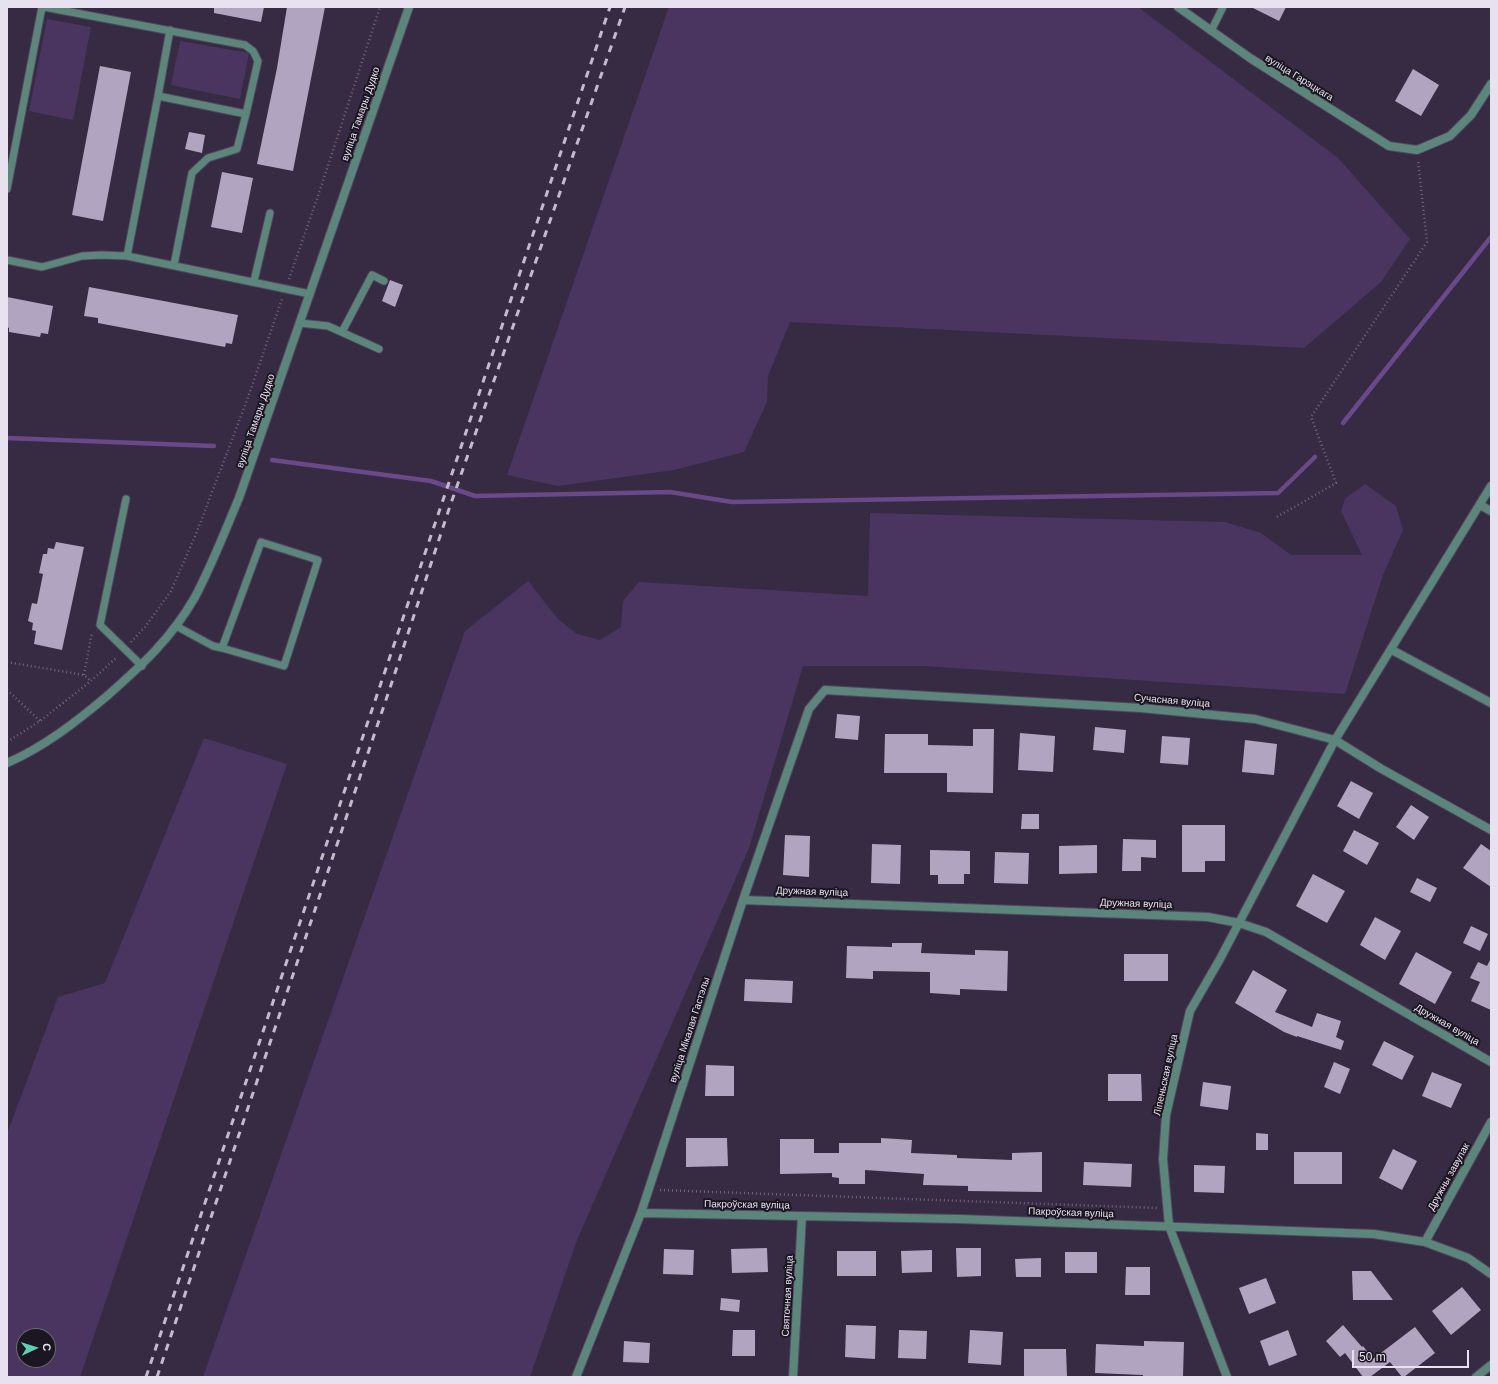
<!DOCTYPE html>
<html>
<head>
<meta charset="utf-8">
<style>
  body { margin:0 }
  #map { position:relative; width:1498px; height:1384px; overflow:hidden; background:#362b42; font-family:Arial,sans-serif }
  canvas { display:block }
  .frame { position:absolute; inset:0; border:8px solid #e8e2f0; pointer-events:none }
  .north { position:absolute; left:16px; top:1328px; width:40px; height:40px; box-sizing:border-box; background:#1b1621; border:1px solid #6d6874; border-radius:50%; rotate:86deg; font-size:11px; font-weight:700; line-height:16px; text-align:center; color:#e8e2f0 }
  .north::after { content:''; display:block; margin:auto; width:14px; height:18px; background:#5eceb7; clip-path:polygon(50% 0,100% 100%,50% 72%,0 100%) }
  .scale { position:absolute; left:1352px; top:1350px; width:117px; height:18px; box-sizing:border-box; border:2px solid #e8e2f0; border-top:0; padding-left:5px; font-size:12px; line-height:14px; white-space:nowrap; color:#e8e2f0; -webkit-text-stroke:3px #1b1621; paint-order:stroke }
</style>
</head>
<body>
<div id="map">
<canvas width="1498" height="1384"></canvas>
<div class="frame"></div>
<div class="north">С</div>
<div class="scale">50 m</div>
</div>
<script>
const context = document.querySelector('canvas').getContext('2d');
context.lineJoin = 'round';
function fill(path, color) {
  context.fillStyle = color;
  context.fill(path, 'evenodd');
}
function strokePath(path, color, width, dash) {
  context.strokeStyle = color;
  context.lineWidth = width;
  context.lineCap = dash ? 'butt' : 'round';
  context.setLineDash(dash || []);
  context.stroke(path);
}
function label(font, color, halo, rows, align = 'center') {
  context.font = font + ' Arial,sans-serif';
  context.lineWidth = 4;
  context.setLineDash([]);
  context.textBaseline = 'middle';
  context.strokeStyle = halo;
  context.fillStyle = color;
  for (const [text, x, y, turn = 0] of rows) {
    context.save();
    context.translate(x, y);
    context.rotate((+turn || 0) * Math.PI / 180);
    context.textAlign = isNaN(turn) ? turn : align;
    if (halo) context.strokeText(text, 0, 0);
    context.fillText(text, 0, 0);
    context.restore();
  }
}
fill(new Path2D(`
  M 669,7 L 1138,7 L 1338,158 L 1410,239 L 1381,282 L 1304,348 L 790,322 L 768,376 L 767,402 L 744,452 L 674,470 L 558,486 L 507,475 Z
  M 47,19 L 91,27 L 73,120 L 29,111 Z
  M 180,41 L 249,53 L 240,99 L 171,85 Z
  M 1365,484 L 1396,506 L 1403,530 L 1383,575 L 1345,694 L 923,666 L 803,666 L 749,848 L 577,1240 L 530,1377 L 203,1377 L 465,631 L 528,581 L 558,619 L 577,634 L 600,640 L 621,627 L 623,601 L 639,582 L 868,596 L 870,513 L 1225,522 L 1261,533 L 1291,555 L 1362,555 L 1341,511 L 1345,499 Z
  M 204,738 L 287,764 L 80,1377 L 7,1377 L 7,1134 L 58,997 L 105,983 ZM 24,1336 L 48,1336 L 48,1360 L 24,1360 Z`), '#4a3560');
strokePath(new Path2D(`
  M 1343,423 L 1491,237
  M 7,438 L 214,446
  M 272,460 L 431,481 L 475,496 L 670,492 L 732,502 L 1278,493 L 1315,457`), '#6a498b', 4.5);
fill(new Path2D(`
  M 214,7 L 264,7 L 261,22 L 214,13 Z
  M 287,7 L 325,7 L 293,171 L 257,164 L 277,68 Z
  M 1251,7 L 1286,7 L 1279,21 Z
  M 100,66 L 131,72 L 103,221 L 72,215 Z
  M 1413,69 L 1439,85 L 1421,116 L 1395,101 Z
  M 189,132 L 205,135 L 202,153 L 185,149 Z
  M 222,172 L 253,178 L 242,233 L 211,227 Z
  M 390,280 L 403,285 L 395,307 L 382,301 Z
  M 89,287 L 238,315 L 232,344 L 226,343 L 225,347 L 98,323 L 98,318 L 84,316 Z
  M 7,297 L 53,306 L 48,334 L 41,333 L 40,337 L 9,332 L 9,328 L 7,327 Z
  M 56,542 L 84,547 L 62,650 L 34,644 L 36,631 L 32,630 L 33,623 L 28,621 L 32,603 L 37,604 L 43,574 L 39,573 L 43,554 L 47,554 L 48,548 L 54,549 Z
  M 837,714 L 860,716 L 858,740 L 835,738 Z
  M 1095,727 L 1126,730 L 1124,753 L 1093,750 Z
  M 973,729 L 994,729 L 993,793 L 947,792 L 947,773 L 884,773 L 885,734 L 928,734 L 928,745 L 973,746 Z
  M 1020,733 L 1055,736 L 1053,772 L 1018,770 Z
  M 1162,736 L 1190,738 L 1188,765 L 1160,763 Z
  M 1245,740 L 1277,744 L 1274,775 L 1242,772 Z
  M 1351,781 L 1373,793 L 1359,819 L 1337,806 Z
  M 1411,805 L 1429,817 L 1414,840 L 1396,827 Z
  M 1022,814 L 1039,814 L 1039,829 L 1021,829 Z
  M 1182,825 L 1225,825 L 1225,861 L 1205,861 L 1205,872 L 1182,872 Z
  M 1354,830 L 1379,843 L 1367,865 L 1343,851 Z
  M 785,835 L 810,836 L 809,877 L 783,875 Z
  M 1123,839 L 1156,840 L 1156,858 L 1141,857 L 1141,871 L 1122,871 Z
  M 872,844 L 901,845 L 900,884 L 871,883 Z
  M 1481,844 L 1491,851 L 1491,887 L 1463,868 Z
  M 1097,845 L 1097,873 L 1059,874 L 1059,846 Z
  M 930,850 L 970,851 L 970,874 L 964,874 L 964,884 L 938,884 L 938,875 L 930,875 Z
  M 995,852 L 1029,853 L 1028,884 L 994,883 Z
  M 1313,874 L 1345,891 L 1327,923 L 1296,906 Z
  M 1417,878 L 1437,888 L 1430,902 L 1410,892 Z
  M 1375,917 L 1401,931 L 1385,960 L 1360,945 Z
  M 1471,926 L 1488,934 L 1480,951 L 1463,943 Z
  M 892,943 L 922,943 L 921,953 L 975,955 L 975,950 L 1008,951 L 1007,991 L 960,989 L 960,995 L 930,993 L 930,972 L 873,971 L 873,979 L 846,978 L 847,946 L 892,947 Z
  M 1416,952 L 1452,972 L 1435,1004 L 1399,984 Z
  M 1124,954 L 1168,954 L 1168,981 L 1124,981 Z
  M 1491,958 L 1491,1010 L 1471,1001 L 1480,982 L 1470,978 L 1478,962 L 1487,966 Z
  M 1253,970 L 1287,990 L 1275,1012 L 1312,1027 L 1317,1013 L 1341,1021 L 1336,1037 L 1344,1041 L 1341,1050 L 1297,1036 L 1297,1037 L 1284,1032 L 1235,1003 Z
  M 745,979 L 793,981 L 792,1003 L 744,1001 Z
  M 1384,1041 L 1414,1056 L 1402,1080 L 1372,1065 Z
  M 1334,1062 L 1350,1069 L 1340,1094 L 1324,1087 Z
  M 706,1065 L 734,1066 L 734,1096 L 705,1096 Z
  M 1432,1072 L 1462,1084 L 1451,1108 L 1422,1096 Z
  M 1108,1074 L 1141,1074 L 1142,1101 L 1108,1101 Z
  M 1203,1082 L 1231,1086 L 1228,1110 L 1200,1106 Z
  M 1256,1133 L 1268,1134 L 1268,1150 L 1256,1150 Z
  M 686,1138 L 727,1138 L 728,1166 L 686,1167 Z
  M 881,1138 L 912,1140 L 911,1153 L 957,1155 L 957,1158 L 1012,1160 L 1012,1153 L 1042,1152 L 1042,1192 L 968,1191 L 968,1186 L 923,1185 L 924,1174 L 865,1170 L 865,1184 L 839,1184 L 839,1178 L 832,1177 L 832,1173 L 780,1174 L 780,1139 L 814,1139 L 814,1153 L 839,1153 L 839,1143 L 881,1143 Z
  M 1393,1149 L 1417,1161 L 1402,1190 L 1379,1178 Z
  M 1294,1152 L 1342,1152 L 1342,1184 L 1294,1184 Z
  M 1084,1162 L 1132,1164 L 1131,1187 L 1083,1185 Z
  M 1194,1165 L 1225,1166 L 1224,1193 L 1194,1192 Z
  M 767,1248 L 768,1272 L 732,1273 L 731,1249 Z
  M 956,1248 L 981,1248 L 981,1276 L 957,1277 Z
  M 664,1249 L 694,1250 L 693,1275 L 663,1274 Z
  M 932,1250 L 932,1272 L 902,1273 L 901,1251 Z
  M 837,1251 L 876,1251 L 876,1276 L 837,1276 Z
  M 1065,1252 L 1097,1252 L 1097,1273 L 1065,1273 Z
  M 1041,1258 L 1041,1277 L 1016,1277 L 1015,1259 Z
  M 1126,1267 L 1150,1267 L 1150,1295 L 1125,1295 Z
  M 1352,1271 L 1371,1271 L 1393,1300 L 1353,1300 Z
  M 1266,1278 L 1276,1303 L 1249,1314 L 1239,1288 Z
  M 1462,1287 L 1481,1310 L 1451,1335 L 1432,1311 Z
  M 721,1298 L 740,1300 L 739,1312 L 720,1310 Z
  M 846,1325 L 876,1326 L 875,1359 L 845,1357 Z
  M 1343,1325 L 1362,1347 L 1363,1346 L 1373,1359 L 1415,1327 L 1435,1353 L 1404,1377 L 1402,1377 L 1390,1362 L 1370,1377 L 1363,1377 L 1345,1353 L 1340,1357 L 1326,1341 Z
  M 733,1330 L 755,1330 L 755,1356 L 732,1356 Z
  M 899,1330 L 927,1331 L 926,1359 L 898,1358 Z
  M 970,1330 L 1003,1332 L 1001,1365 L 968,1363 Z
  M 1288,1330 L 1297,1355 L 1269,1366 L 1260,1341 Z
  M 624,1341 L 650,1343 L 649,1363 L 623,1362 Z
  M 1144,1341 L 1184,1342 L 1183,1377 L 1143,1377 L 1143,1375 L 1095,1373 L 1096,1344 L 1144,1346 Z
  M 1024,1349 L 1066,1349 L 1067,1377 L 1024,1377 Z`), '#b1a4c0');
const service = new Path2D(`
  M 44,7 L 245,45 L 253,51 L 258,61 L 246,114 L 158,96 L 170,30
  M 1211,31 L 1223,7
  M 7,189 L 42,7
  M 127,256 L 158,96
  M 7,260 L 42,267 L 82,256 L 102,255 L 127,256 L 310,294
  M 174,265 L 192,173 L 208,158 L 237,149 L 246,114
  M 254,281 L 270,213
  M 300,323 L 328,326 L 379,349
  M 342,332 L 372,275 L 384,281
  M 126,499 L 100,625 L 142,666
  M 176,626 L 213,646 L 222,648 L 284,666 L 318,560 L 261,542 L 222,648`);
const minor = new Path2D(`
  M 1178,7 L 1250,58 L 1389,146 L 1417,150 L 1450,136 L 1471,115 L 1491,84
  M 1480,505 L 1491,511
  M 1392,650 L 1491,703
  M 743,900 L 1208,917 L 1239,923 L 1266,932 L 1491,1062
  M 641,1213 L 959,1219 L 1374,1234 L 1425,1242 L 1468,1258 L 1491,1274
  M 1425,1242 L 1491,1122
  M 576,1377 L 641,1213 L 743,900 L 809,709 L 825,690 L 1141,708 L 1255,719 L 1335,740 L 1380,768 L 1491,830
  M 793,1377 L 802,1216
  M 1227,1377 L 1169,1226 L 1163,1159 L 1166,1115 L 1190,1011 L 1220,959 L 1335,740 L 1491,486
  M 1476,1377 L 1491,1365`);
const tertiary = new Path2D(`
  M 7,763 C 44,747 76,722 107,696 C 142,665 171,639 195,597 C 212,565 225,531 239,498 L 409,7`);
strokePath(service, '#52485e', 9);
strokePath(minor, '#52485e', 10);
strokePath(tertiary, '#52485e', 10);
strokePath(new Path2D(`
  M 289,279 L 321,187 L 380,7
  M 1277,517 L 1336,483 L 1311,417 L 1427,242 L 1418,160
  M 131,642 L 145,627 L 171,591 L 196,534 L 246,403 L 282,299
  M 7,662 L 84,675 L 91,681
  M 84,675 L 92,632
  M 7,690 L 40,721
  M 7,742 L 40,721 L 91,681 L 117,657
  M 660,1190 L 1157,1208`), '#70667a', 2.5, [1, 3]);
strokePath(service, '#5c867c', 7);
strokePath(minor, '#5c867c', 8);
strokePath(tertiary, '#5c867c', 8);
strokePath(new Path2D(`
  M 146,1377 L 610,7
  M 157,1377 L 392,682 L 450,506 L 625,7`), '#c2bbcb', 3, [7, 7]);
label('10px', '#e8e2f0', '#1b1621', [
  ["вуліца Гарэцкага",1299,78,32],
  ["вуліца Тамары Дудко",361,114,-71],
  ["вуліца Тамары Дудко",256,421,-71],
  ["Сучасная вуліца",1172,701,5],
  ["Дружная вуліца",812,892,2],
  ["Дружная вуліца",1136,904,2],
  ["Дружная вуліца",1447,1025,30],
  ["вуліца Мікалая Гастэлы",690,1030,-72],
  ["Ліпеньская вуліца",1166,1075,-78],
  ["Дружны завулак",1449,1177,-61],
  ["Пакроўская вуліца",747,1205,1],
  ["Пакроўская вуліца",1071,1213,2],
  ["Святочная вуліца",788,1296,-87]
]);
</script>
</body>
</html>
